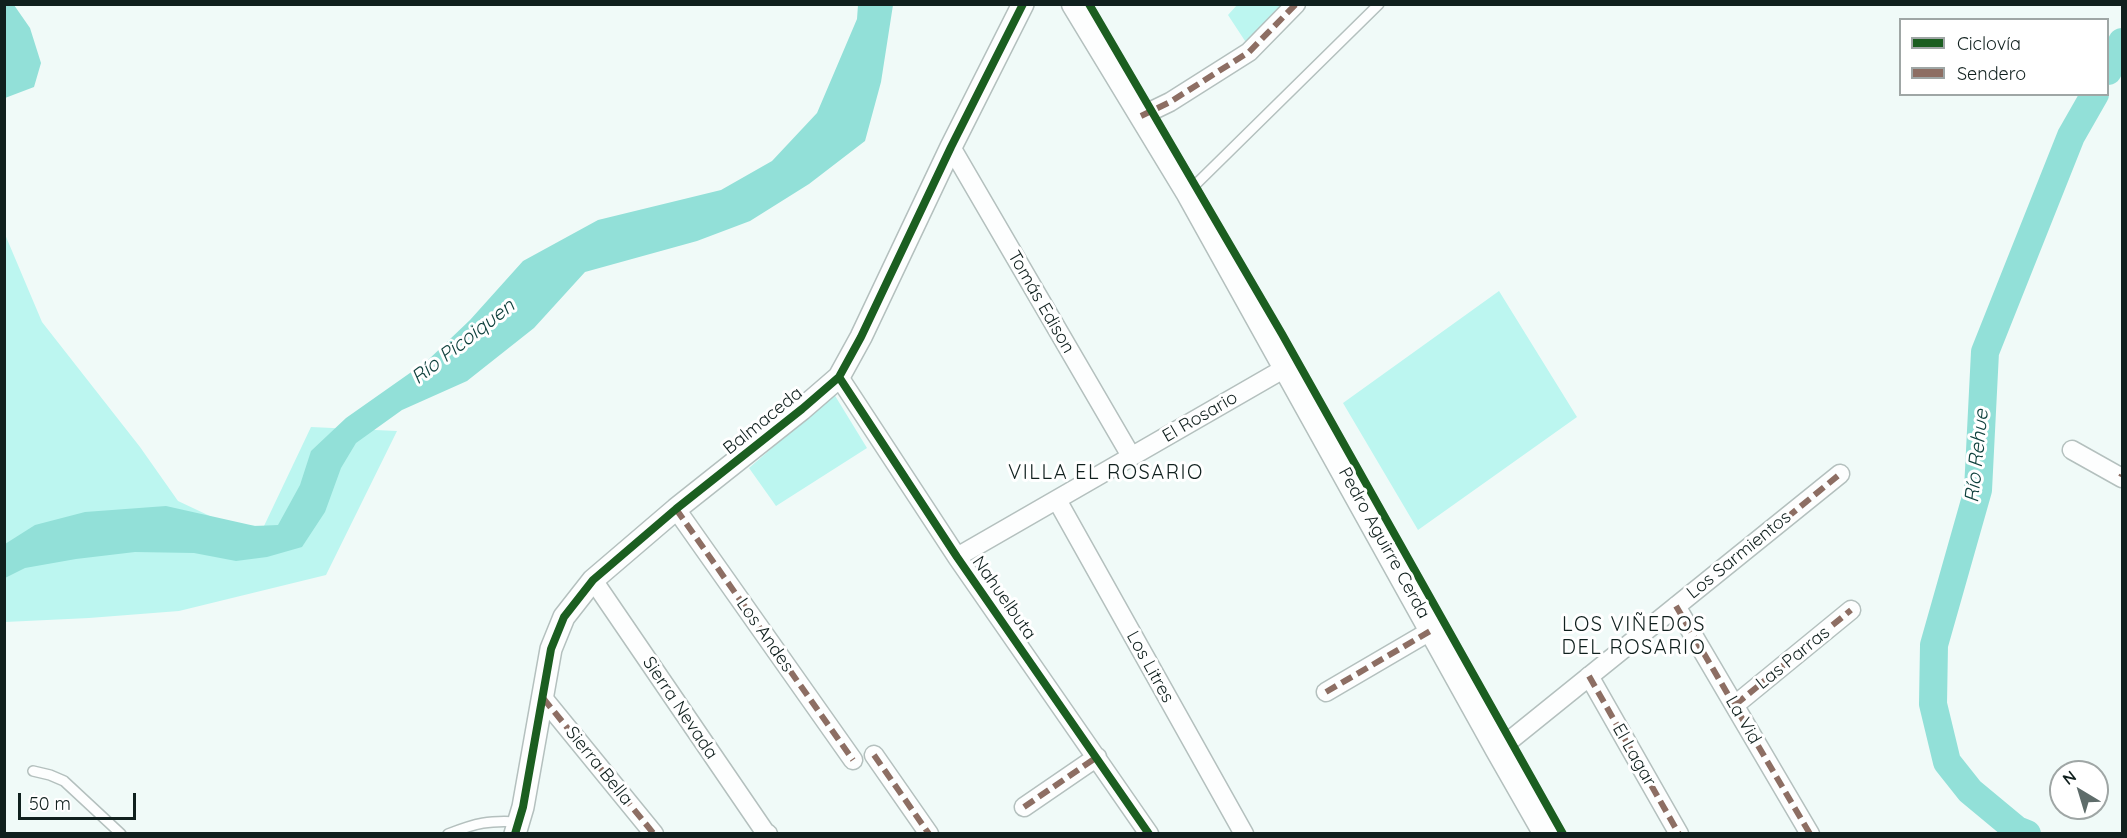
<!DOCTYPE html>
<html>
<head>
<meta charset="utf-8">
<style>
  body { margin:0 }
  #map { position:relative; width:2127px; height:838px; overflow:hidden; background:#f0faf8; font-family:Quicksand,sans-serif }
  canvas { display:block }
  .frame { position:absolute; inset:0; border:6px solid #10201e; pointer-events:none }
  .legend { position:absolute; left:1899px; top:18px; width:210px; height:78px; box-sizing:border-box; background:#fff; border:2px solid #9fa6a5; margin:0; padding:8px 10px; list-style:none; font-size:18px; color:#10201e }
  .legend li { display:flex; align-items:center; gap:12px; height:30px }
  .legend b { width:30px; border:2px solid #9fa6a5 }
  .north { position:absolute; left:2049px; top:760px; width:60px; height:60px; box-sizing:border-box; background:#fff; border:2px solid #9fa6a5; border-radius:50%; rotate:322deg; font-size:16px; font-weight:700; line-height:24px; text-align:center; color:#10201e }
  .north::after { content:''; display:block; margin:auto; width:21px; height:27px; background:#5e6c6a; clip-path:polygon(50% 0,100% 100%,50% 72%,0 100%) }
  .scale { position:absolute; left:18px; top:793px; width:118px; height:27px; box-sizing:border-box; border:3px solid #10201e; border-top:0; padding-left:8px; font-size:18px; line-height:21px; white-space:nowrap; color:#10201e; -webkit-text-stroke:4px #fff; paint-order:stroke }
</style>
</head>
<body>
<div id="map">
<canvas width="2127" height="838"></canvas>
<div class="frame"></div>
<ul class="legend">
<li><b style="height:8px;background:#1b5e20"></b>Ciclovía</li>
<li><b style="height:8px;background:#8d6e63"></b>Sendero</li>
</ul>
<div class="north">N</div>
<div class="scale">50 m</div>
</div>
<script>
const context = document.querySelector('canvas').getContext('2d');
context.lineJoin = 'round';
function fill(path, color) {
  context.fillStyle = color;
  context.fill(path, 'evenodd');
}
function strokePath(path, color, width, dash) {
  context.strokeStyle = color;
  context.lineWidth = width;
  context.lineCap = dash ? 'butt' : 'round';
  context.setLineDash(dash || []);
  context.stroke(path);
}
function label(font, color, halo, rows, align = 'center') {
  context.font = font + ' Quicksand,sans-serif';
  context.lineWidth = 6;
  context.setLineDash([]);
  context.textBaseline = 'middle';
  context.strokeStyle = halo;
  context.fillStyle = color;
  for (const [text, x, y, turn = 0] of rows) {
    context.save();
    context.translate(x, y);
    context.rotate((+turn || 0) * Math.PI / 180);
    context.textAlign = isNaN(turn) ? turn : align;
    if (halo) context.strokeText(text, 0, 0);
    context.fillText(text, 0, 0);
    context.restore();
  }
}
fill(new Path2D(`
  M 1237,5 L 1286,5 L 1247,44 L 1228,15 Z
  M 4,232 L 42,322 L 140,447 L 178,501 L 229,525 L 264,526 L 311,427 L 397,431 L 326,575 L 179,611 L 89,618 L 5,622 Z
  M 1499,291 L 1577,417 L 1418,530 L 1343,403 Z
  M 834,394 L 867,448 L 776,506 L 749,468 Z`), '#bcf6f0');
fill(new Path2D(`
  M 4,5 L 14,5 L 30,28 L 41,63 L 34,87 L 5,98 Z
  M 858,5 L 893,5 L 881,82 L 865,141 L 809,184 L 750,221 L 697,241 L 585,272 L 534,328 L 467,381 L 402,410 L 356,443 L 341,468 L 325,512 L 302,547 L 267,557 L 236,561 L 194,553 L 135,552 L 76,559 L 25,568 L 5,578 L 5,544 L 35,525 L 85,512 L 166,506 L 255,526 L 278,525 L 300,485 L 311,451 L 346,418 L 427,361 L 470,320 L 523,261 L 598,220 L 721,190 L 772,161 L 817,113 L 857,19 Z`), '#92e0d8');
strokePath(new Path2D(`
  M 2108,71 L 2122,42
  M 2027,834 L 2017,830 L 1970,791 L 1947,762 L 1933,704 L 1934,645 L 1978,490 L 1985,352 L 2071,136 L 2095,94`), '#92e0d8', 28);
const service = new Path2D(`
  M 1188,192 L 1379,4
  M 33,771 L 50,775 L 64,781 L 121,834
  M 448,834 C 476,823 489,820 519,822`);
const minor = new Path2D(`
  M 1141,116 L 1170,102 L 1249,52 L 1296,4
  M 951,147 L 1131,456
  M 839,377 L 957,557 L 1149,834
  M 2072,450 L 2122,478
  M 1057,500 L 1244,834
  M 676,509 L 853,760
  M 957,557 L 1287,367
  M 593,580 L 765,832 L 768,834
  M 1676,606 L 1810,834
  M 1589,676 L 1679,834
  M 1326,692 L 1432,630
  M 543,698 L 654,834
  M 1735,705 L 1851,610
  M 1498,750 L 1840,474
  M 874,755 L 929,834
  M 1024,807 L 1097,757`);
const tertiary = new Path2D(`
  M 515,834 L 523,807 L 551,649 L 564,617 L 593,580 L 676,509 L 802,409 L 839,377 L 861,337 L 951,147 L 1023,4`);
const secondary = new Path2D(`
  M 1074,4 L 1188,192 L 1498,750 L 1546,834`);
strokePath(service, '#b4c0be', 12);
strokePath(minor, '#b4c0be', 21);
strokePath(tertiary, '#b4c0be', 24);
strokePath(secondary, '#b4c0be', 27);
strokePath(service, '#fdfefe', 9);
strokePath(minor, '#fdfefe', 18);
strokePath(tertiary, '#fdfefe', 21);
strokePath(secondary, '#fdfefe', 24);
strokePath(new Path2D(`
  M 1141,116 L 1170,102 L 1249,52 L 1296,4
  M 2121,477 L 2122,475
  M 676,509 L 853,760
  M 1745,552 L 1840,474
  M 1676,606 L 1810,834
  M 1589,676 L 1679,834
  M 1326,692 L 1432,630
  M 543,698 L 654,834
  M 1735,705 L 1851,610
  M 874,755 L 929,834
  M 1024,807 L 1097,757`), '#8d6e63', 6, [12, 6]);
strokePath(new Path2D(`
  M 1089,4 L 1282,334 L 1563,834
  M 839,377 L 957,557 L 1149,834
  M 515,834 L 523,807 L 551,649 L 564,617 L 593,580 L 676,509 L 802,409 L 839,377 L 861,337 L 951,147 L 1023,4`), '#1b5e20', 8);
label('18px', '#10201e', '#fff', [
  ["Tomás Edison",1041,302,60],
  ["El Rosario",1200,417,-30],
  ["Balmaceda",763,421,-39],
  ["Pedro Aguirre Cerda",1384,543,61],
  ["Los Sarmientos",1739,555,-39],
  ["Nahuelbuta",1004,598,55],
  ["Los Andes",765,635,55],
  ["Las Parras",1793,658,-39],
  ["Los Litres",1150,667,61],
  ["Sierra Nevada",680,708,56],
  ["La Vid",1743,720,60],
  ["El Lagar",1634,755,60],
  ["Sierra Bella",599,766,51]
]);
label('italic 20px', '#0f413d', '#fff', [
  ["Río Picoiquen",463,342,-38],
  ["Río Rehue",1977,456,-84]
]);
context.letterSpacing = '1.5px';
label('20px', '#10201e', '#fff', [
  ["VILLA EL ROSARIO",1106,473],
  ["LOS VIÑEDOS",1634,625],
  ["DEL ROSARIO",1634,648]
]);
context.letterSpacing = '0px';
</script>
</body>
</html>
